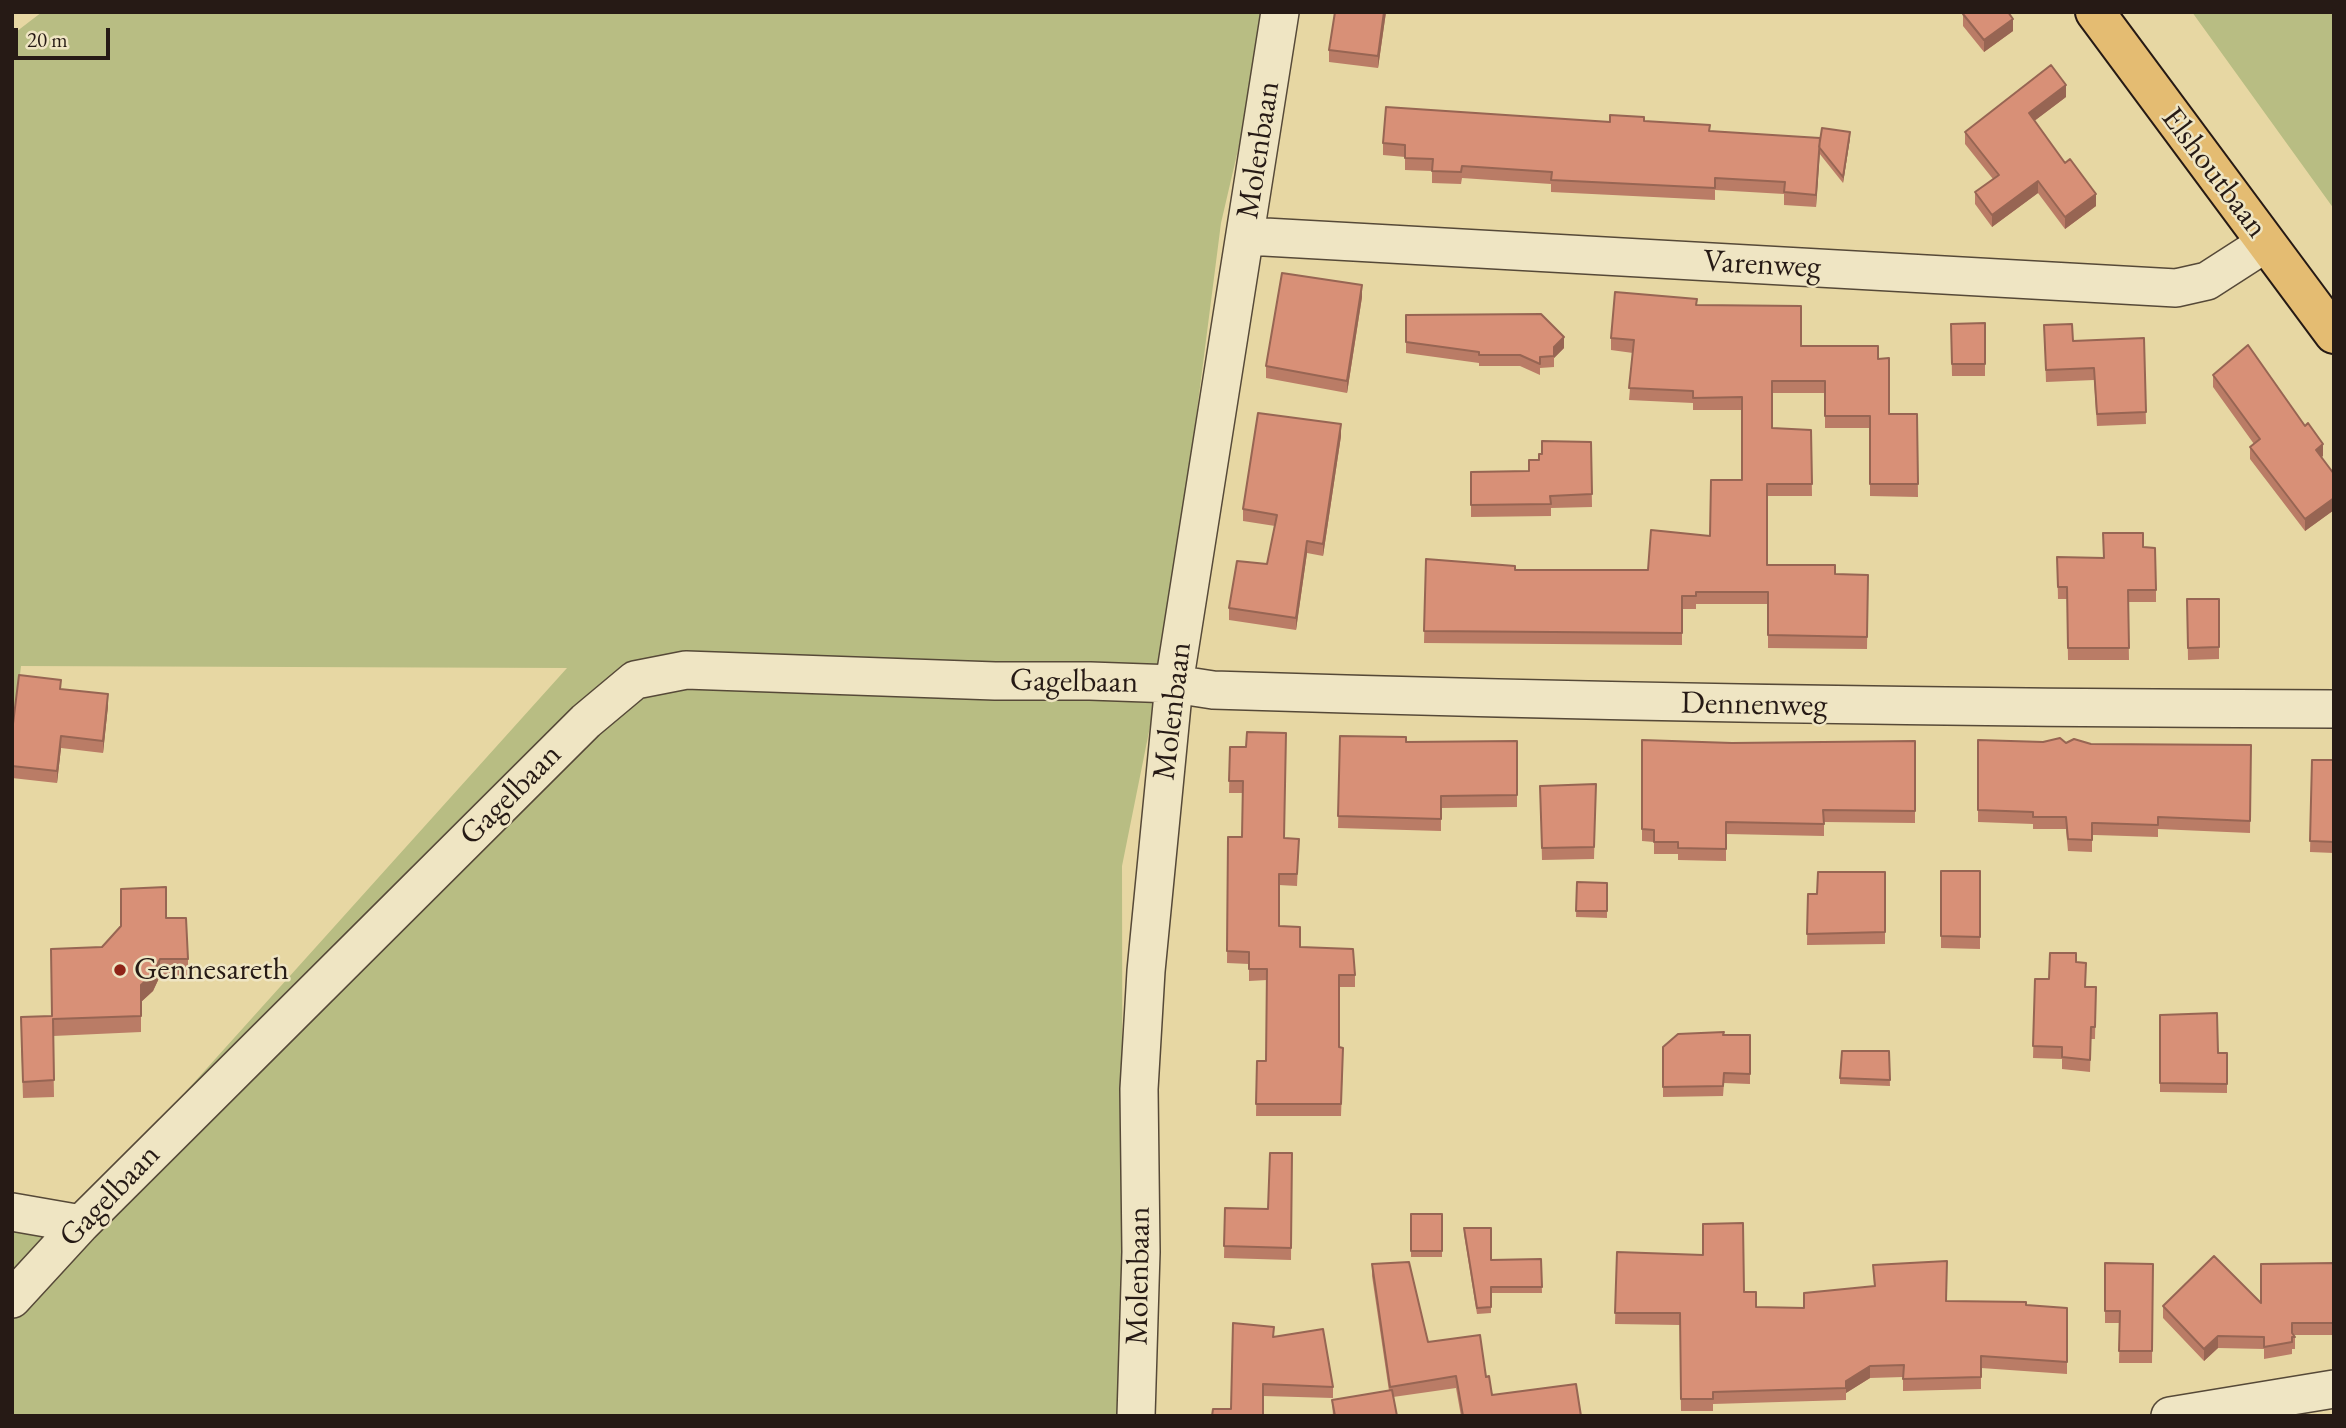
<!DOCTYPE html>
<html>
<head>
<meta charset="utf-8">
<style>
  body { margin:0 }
  #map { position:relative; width:2346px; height:1428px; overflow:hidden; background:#e7d7a3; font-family:"EB Garamond",serif }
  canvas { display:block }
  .frame { position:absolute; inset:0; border:14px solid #261a15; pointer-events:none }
  .scale { position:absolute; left:14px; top:28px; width:96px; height:32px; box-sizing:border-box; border:4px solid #261a15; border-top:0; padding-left:9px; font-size:21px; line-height:24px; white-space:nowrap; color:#261a15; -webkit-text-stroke:5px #efe5c3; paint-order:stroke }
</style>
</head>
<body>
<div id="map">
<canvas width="2346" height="1428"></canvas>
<div class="frame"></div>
<div class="scale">20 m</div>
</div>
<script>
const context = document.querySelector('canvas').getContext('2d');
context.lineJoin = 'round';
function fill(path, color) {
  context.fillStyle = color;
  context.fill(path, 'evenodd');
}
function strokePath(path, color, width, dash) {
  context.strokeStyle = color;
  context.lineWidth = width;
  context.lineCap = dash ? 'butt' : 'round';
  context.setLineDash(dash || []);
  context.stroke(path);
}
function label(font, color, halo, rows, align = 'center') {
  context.font = font + ' "EB Garamond",serif';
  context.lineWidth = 5;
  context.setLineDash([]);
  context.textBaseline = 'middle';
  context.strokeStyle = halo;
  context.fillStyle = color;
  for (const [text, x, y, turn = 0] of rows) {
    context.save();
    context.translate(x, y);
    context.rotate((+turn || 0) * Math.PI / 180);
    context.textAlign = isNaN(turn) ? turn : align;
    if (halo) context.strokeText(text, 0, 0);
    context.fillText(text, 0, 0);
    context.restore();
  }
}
fill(new Path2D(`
  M 42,12 L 1270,12 L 1221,223 L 1168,637 L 1122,866 L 1123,1416 L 12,1416 L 12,1203 L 82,1207 L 567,668 L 21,666 L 12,744 L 12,35 Z
  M 2192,12 L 2334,12 L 2334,209 Z`), '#b8bd83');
const minor = new Path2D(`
  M 1247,236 L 2176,288 L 2207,281 L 2266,243
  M 12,1212 L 81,1224
  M 12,1299 L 81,1224 L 586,721 L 635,680 L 686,670 L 995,681 L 1090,681 L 1174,684 L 1213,690 C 1587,702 1960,708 2334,709
  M 1136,1416 L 1141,1252 L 1139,1089 L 1146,971 L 1174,684 L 1280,12
  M 2170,1416 L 2334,1389`);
const major = new Path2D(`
  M 2095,12 L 2334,334`);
strokePath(minor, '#564938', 40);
strokePath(major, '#261a15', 42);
strokePath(minor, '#efe5c3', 37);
strokePath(major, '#e4bc72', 38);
fill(new Path2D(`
  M 1335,12 L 1401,12 L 1400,14 L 1386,12 L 1378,68 L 1329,62 L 1329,50 Z
  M 1963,14 L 2013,31 L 1984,52 L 1963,26 Z
  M 2066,97 L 2034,121 L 2096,206 L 2065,229 L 2038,193 L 1992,227 L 1975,204 L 1975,192 L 1993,179 L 1965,144 L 1965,132 Z
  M 1644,121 L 1710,131 L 1820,138 L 1850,138 L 1843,183 L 1819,153 L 1816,207 L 1784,205 L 1784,194 L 1715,190 L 1715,200 L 1551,192 L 1551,184 L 1462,178 L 1461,184 L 1432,183 L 1432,171 L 1405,170 L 1405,157 L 1383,155 L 1383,143 L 1610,122 Z
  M 1362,297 L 1347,393 L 1266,378 L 1266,366 Z
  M 1697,305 L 1801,346 L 1878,359 L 1889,414 L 1917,414 L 1918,497 L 1870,496 L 1870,428 L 1825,428 L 1825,393 L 1772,393 L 1772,428 L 1811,430 L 1812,496 L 1767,496 L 1767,565 L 1835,574 L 1868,575 L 1867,649 L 1768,648 L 1768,604 L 1696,604 L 1696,609 L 1682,609 L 1682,645 L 1424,643 L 1426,559 L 1515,570 L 1648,570 L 1710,536 L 1742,480 L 1742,410 L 1693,410 L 1693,403 L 1629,400 L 1633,353 L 1611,350 L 1611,338 Z
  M 1406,315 L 1564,348 L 1554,358 L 1554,367 L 1540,368 L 1540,375 L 1520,366 L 1479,366 L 1479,363 L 1406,353 Z
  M 1951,324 L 1985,364 L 1985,376 L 1952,376 Z
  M 2044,325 L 2073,341 L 2144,338 L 2146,424 L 2097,426 L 2094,380 L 2046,382 Z
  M 2213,375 L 2323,456 L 2321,457 L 2334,474 L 2334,510 L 2305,531 L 2250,459 L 2250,447 L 2254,444 L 2213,387 Z
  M 1341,436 L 1323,556 L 1307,553 L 1296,630 L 1229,620 L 1229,608 L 1267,564 L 1275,526 L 1243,521 L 1243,509 Z
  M 1591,442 L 1592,507 L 1551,508 L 1551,516 L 1471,517 L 1471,472 L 1529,471 L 1539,460 Z
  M 2143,547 L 2156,590 L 2156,602 L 2128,602 L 2129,660 L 2068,660 L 2067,599 L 2058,599 L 2057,557 L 2104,558 Z
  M 2187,599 L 2219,647 L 2219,659 L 2188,660 Z
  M 61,689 L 108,706 L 103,753 L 61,748 L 57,783 L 12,778 L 12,732 Z
  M 1340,736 L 1406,742 L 1517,741 L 1517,807 L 1441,808 L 1441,831 L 1338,828 Z
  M 1642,740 L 1732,743 L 1915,741 L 1915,823 L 1824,822 L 1824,836 L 1726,834 L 1726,861 L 1678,860 L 1678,854 L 1654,854 L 1654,842 L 1642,841 Z
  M 1978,740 L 2091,744 L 2251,745 L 2250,833 L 2158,829 L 2158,837 L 2095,835 L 2092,835 L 2092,852 L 2068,851 L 2066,829 L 2033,829 L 2033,824 L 1978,822 Z
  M 1230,747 L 1284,838 L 1299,839 L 1297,886 L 1279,885 L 1279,926 L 1300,947 L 1355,975 L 1355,987 L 1339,987 L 1339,1047 L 1343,1059 L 1341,1116 L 1256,1116 L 1257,1061 L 1266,1061 L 1267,980 L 1249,981 L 1249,964 L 1227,963 L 1228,837 L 1242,837 L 1243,793 L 1229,793 Z
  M 2312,760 L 2334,760 L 2334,853 L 2310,852 Z
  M 1596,784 L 1594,859 L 1542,860 L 1540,786 Z
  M 1941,871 L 1980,871 L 1980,949 L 1941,948 Z
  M 1885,872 L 1885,944 L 1807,945 L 1808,894 L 1817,894 Z
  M 1577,882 L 1607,883 L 1607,918 L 1576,917 Z
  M 166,918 L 188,959 L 188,975 L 160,976 L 153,991 L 141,1002 L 141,1032 L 53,1036 L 54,1097 L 23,1098 L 21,1034 L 52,1016 L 102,947 Z
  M 2076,962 L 2086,987 L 2096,987 L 2095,1039 L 2091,1039 L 2090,1072 L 2062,1069 L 2062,1059 L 2033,1058 L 2035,979 L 2049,979 Z
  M 2160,1015 L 2218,1053 L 2227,1053 L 2227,1093 L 2160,1092 Z
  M 1723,1035 L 1750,1035 L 1750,1084 L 1724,1083 L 1723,1096 L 1663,1097 L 1663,1047 Z
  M 1889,1051 L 1890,1086 L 1840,1084 L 1840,1078 Z
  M 1292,1153 L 1291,1260 L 1224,1258 L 1225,1208 L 1268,1209 Z
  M 1411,1214 L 1442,1214 L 1442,1257 L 1411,1257 Z
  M 1464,1228 L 1491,1260 L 1541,1259 L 1542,1293 L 1491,1293 L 1491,1313 L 1477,1314 L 1464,1234 Z
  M 1617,1252 L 1744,1292 L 1756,1307 L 1804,1308 L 1874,1286 L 1873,1265 L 1946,1301 L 2026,1305 L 2067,1308 L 2067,1374 L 1981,1368 L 1981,1389 L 1903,1391 L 1903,1377 L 1870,1378 L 1846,1393 L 1846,1400 L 1713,1404 L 1713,1411 L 1681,1411 L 1680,1325 L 1615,1324 Z
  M 2105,1263 L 2153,1264 L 2152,1363 L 2119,1363 L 2120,1323 L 2105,1323 Z
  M 2334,1263 L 2334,1335 L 2293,1335 L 2295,1337 L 2295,1349 L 2292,1349 L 2292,1354 L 2264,1359 L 2264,1349 L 2218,1348 L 2204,1361 L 2163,1318 L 2163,1306 L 2261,1303 Z
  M 1372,1264 L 1428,1342 L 1486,1377 L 1492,1395 L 1581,1416 L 1461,1416 L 1456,1388 L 1393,1397 L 1397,1416 L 1333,1416 L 1332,1400 L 1389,1391 L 1372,1276 Z
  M 1274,1337 L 1333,1387 L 1333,1398 L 1263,1396 L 1231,1409 Z`), '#ba7c66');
fill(new Path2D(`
  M 1384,12 L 1386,12 L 1378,68 L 1378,56 Z
  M 2013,19 L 2013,31 L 1984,52 L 1984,40 Z
  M 2066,85 L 2066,97 L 2029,125 L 2029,113 Z
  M 1850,132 L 1850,138 L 1843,183 L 1843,177 Z
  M 1820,138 L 1820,150 L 1816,207 L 1816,195 Z
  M 2038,181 L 2038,193 L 1992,227 L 1992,215 Z
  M 2096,194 L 2096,206 L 2065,229 L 2065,217 Z
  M 1362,285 L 1362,297 L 1347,393 L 1347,381 Z
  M 1564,337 L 1564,348 L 1554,358 L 1554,347 Z
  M 1341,424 L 1341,436 L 1323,556 L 1323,544 Z
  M 2323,444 L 2323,456 L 2316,462 L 2316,450 Z
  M 2334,498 L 2334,510 L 2305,531 L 2305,519 Z
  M 1307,541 L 1307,553 L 1296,630 L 1296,618 Z
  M 108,694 L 108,706 L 103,753 L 103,741 Z
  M 61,736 L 61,748 L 57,783 L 57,771 Z
  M 160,959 L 160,976 L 153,991 L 141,1002 L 141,985 Z
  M 2218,1336 L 2218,1348 L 2204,1361 L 2204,1349 Z
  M 1870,1366 L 1870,1378 L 1846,1393 L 1846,1381 Z`), '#976553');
const building = new Path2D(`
  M 1335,12 L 1384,12 L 1378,56 L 1329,50 Z
  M 1965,12 L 2008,12 L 2013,19 L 1984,40 L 1963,14 Z
  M 2051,65 L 2066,85 L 2029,113 L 2065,163 L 2070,159 L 2096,194 L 2065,217 L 2038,181 L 1992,215 L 1975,192 L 1999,175 L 1965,132 Z
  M 1386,107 L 1610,122 L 1610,115 L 1644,117 L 1644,121 L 1710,125 L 1709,131 L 1820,138 L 1816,195 L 1784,192 L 1785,182 L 1715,178 L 1715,188 L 1551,180 L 1552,172 L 1462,166 L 1461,172 L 1432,171 L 1433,159 L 1405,158 L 1405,145 L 1383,143 Z
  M 1822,128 L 1850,132 L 1843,177 L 1819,147 Z
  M 1282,273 L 1362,285 L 1347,381 L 1266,366 Z
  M 1615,292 L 1697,299 L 1696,305 L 1801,306 L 1801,346 L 1878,346 L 1878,359 L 1889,358 L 1889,414 L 1917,414 L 1918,484 L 1870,484 L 1870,416 L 1825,416 L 1825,381 L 1772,381 L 1772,428 L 1811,430 L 1812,484 L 1767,484 L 1767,565 L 1835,565 L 1835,574 L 1868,575 L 1867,637 L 1768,635 L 1768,592 L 1696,592 L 1696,596 L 1682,596 L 1682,633 L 1424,631 L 1426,559 L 1515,566 L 1515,570 L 1648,570 L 1651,530 L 1710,536 L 1711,480 L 1742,480 L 1742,397 L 1693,398 L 1693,391 L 1629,388 L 1634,340 L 1611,338 Z
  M 1541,314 L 1564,337 L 1554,347 L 1554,356 L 1540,357 L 1540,364 L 1520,355 L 1479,355 L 1479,352 L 1406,342 L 1406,315 Z
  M 1985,323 L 1985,364 L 1952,364 L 1951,324 Z
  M 2072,324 L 2073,341 L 2144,338 L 2146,412 L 2097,414 L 2094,368 L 2046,370 L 2044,325 Z
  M 2248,345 L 2305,426 L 2308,423 L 2323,444 L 2316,450 L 2334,474 L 2334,498 L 2305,519 L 2250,447 L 2260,439 L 2213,375 Z
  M 1258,413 L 1341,424 L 1323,544 L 1307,541 L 1296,618 L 1229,608 L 1237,561 L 1267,564 L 1277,515 L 1243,509 Z
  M 1542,441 L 1591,442 L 1592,494 L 1550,496 L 1551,504 L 1471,505 L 1471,472 L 1529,471 L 1529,460 L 1539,460 L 1539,454 L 1542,454 Z
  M 2103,533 L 2143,533 L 2143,547 L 2155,548 L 2156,590 L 2128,590 L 2129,648 L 2068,648 L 2067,587 L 2058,587 L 2057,557 L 2104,558 Z
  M 2187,599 L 2219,599 L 2219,647 L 2188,648 Z
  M 19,675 L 61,680 L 60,689 L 108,694 L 103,741 L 61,736 L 57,771 L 12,766 L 12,732 Z
  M 1247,732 L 1286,733 L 1284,838 L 1299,839 L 1297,874 L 1279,874 L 1279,926 L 1300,927 L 1300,947 L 1353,949 L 1355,975 L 1339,975 L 1339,1047 L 1343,1048 L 1341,1104 L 1256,1104 L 1257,1061 L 1266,1061 L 1267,969 L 1249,969 L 1249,952 L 1227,951 L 1228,837 L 1242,837 L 1243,781 L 1229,781 L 1230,747 L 1246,747 Z
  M 1340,736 L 1406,737 L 1406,742 L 1517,741 L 1517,795 L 1441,796 L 1441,819 L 1338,816 Z
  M 2060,738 L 2066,743 L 2074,739 L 2091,744 L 2251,745 L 2250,821 L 2158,817 L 2158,825 L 2095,823 L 2092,823 L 2092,840 L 2068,839 L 2066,817 L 2033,817 L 2033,812 L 1978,810 L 1978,740 L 2043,742 Z
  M 1642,740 L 1732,743 L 1915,741 L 1915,811 L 1823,810 L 1824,824 L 1726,822 L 1726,849 L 1678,848 L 1678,842 L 1654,842 L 1654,830 L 1642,829 Z
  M 2312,760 L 2334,760 L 2334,842 L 2310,841 Z
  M 1596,784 L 1594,847 L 1542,848 L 1540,786 Z
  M 1941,871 L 1980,871 L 1980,937 L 1941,936 Z
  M 1818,872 L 1885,872 L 1885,932 L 1807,934 L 1808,894 L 1817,894 Z
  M 1577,882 L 1607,883 L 1607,911 L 1576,911 Z
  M 166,887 L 166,918 L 186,918 L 188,959 L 160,959 L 153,974 L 141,985 L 141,1016 L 53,1019 L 54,1080 L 23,1082 L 21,1017 L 52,1016 L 51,949 L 102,947 L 121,926 L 121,889 Z
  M 2050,953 L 2076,953 L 2076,962 L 2086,963 L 2085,987 L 2096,987 L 2095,1027 L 2091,1027 L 2090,1060 L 2062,1057 L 2062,1047 L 2033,1046 L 2035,979 L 2049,979 Z
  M 2217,1013 L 2218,1053 L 2227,1053 L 2227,1084 L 2160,1083 L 2160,1015 Z
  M 1724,1032 L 1723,1035 L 1750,1035 L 1750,1074 L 1724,1073 L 1723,1086 L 1663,1087 L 1663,1047 L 1678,1034 Z
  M 1842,1051 L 1889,1051 L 1890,1080 L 1840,1078 Z
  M 1270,1153 L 1292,1153 L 1291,1248 L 1224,1246 L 1225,1208 L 1268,1209 Z
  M 1411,1214 L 1442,1214 L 1442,1251 L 1411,1251 Z
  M 1743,1223 L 1744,1292 L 1756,1292 L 1756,1307 L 1804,1308 L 1804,1293 L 1875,1286 L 1873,1265 L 1947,1261 L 1946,1301 L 2026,1302 L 2026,1305 L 2067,1308 L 2067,1362 L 1981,1356 L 1981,1377 L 1903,1379 L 1904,1365 L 1870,1366 L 1846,1381 L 1846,1388 L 1713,1392 L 1713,1399 L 1681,1399 L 1680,1313 L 1615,1313 L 1617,1252 L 1703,1255 L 1703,1224 Z
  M 1464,1228 L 1491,1228 L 1491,1260 L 1541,1259 L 1542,1287 L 1491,1287 L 1491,1307 L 1477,1308 Z
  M 2214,1256 L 2261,1303 L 2261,1264 L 2334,1263 L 2334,1323 L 2292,1323 L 2292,1333 L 2295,1337 L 2292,1337 L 2292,1342 L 2264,1347 L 2264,1337 L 2218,1336 L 2204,1349 L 2163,1306 Z
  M 1409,1262 L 1428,1342 L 1480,1335 L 1486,1377 L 1489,1376 L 1492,1395 L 1576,1384 L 1581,1416 L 1463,1416 L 1456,1376 L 1390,1387 L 1372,1264 Z
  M 2105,1263 L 2153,1264 L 2152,1351 L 2119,1351 L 2120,1311 L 2105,1311 Z
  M 1233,1323 L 1274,1327 L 1273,1337 L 1323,1329 L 1333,1387 L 1263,1384 L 1263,1416 L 1212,1416 L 1213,1409 L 1231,1409 Z
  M 1392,1390 L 1397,1416 L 1335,1416 L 1332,1400 Z`);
fill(building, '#d89077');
strokePath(building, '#976553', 2);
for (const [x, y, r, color] of [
  [120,970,7,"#8f2418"]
]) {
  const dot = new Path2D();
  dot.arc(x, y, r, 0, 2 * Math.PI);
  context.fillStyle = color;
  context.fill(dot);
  strokePath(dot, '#efe5c3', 2.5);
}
label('32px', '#261a15', '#efe5c3', [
  ["Molenbaan",1259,150,-81],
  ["Elshoutbaan",2214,173,53],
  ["Varenweg",1762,265,3],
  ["Gagelbaan",1074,682,1],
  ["Dennenweg",1754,705,1],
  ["Molenbaan",1173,711,-83],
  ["Gagelbaan",511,795,-45],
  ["Gagelbaan",110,1196,-46],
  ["Molenbaan",1139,1276,-89]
]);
label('32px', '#261a15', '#efe5c3', [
  ["Gennesareth",134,970]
], 'left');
</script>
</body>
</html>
